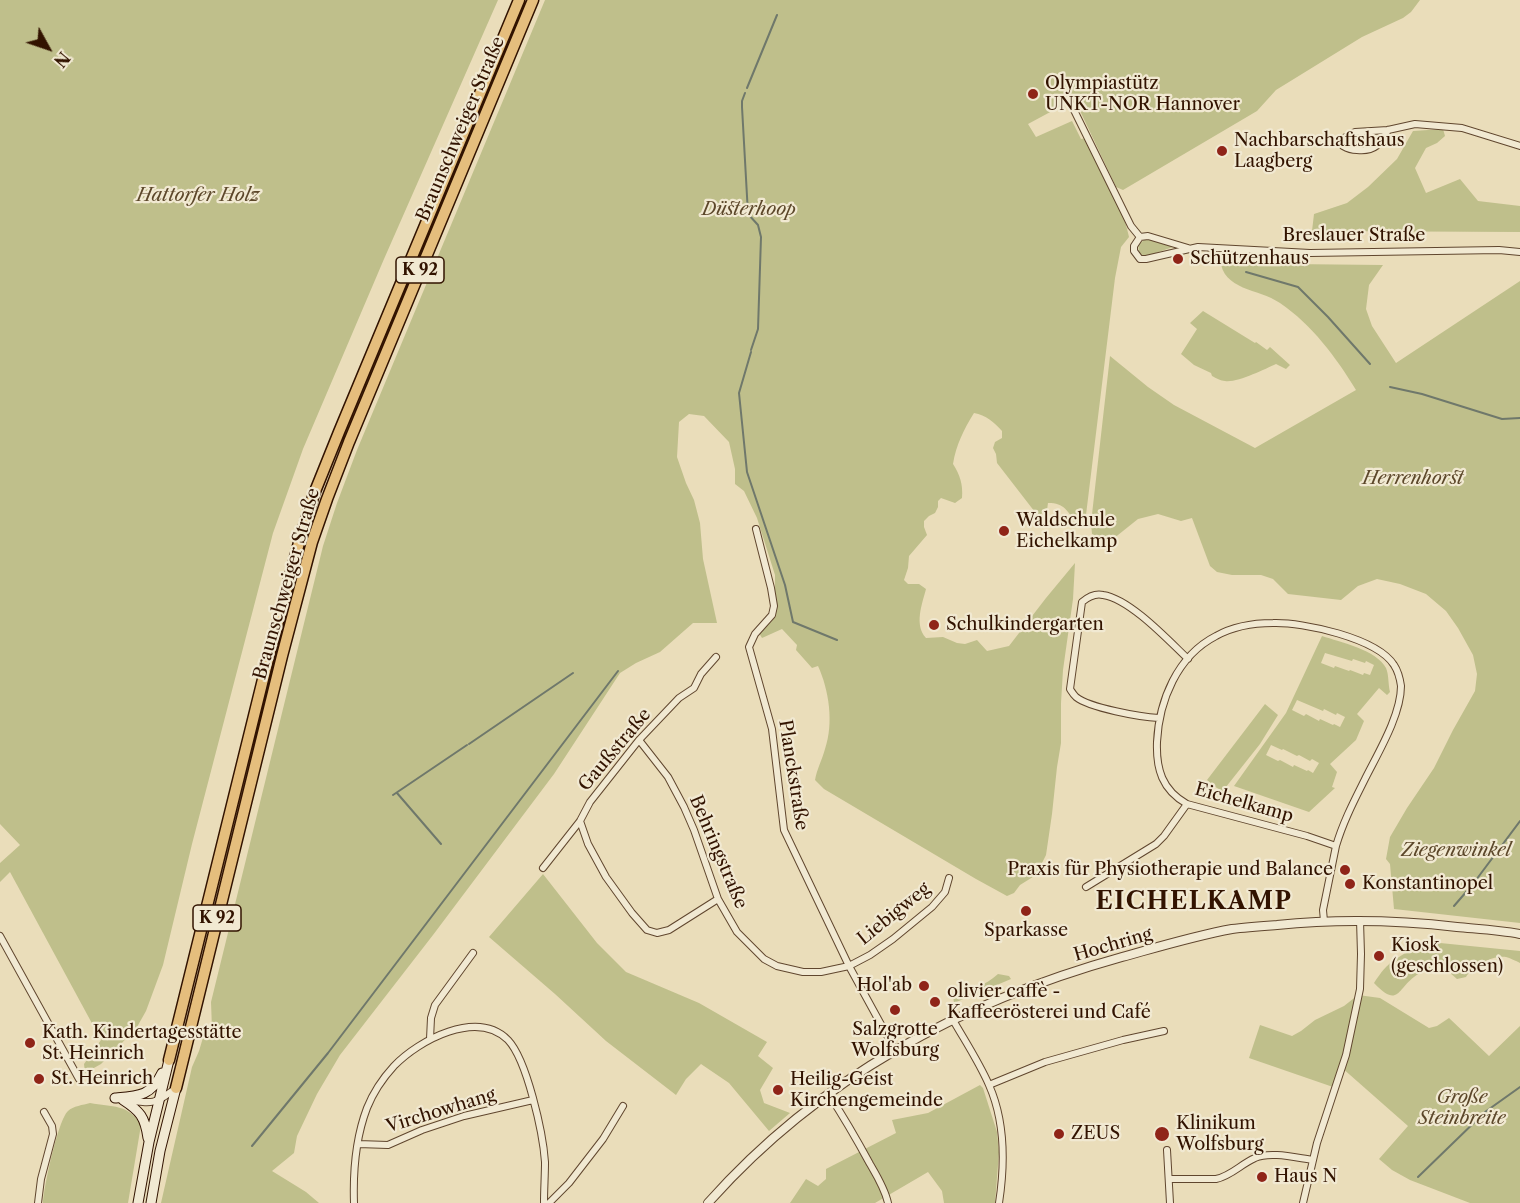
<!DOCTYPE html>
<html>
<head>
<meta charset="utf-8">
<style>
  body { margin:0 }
  #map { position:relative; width:1520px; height:1203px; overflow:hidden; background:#eaddba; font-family:"Libre Caslon Text",serif }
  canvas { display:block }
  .north { position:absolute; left:18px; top:18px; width:60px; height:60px; -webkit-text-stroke:4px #f1e9d2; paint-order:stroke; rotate:130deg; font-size:16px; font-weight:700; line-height:24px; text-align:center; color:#321300 }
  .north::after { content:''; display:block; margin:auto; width:21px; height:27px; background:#321300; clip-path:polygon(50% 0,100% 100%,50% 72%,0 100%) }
</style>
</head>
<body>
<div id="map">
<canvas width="1520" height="1203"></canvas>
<div class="north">N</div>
</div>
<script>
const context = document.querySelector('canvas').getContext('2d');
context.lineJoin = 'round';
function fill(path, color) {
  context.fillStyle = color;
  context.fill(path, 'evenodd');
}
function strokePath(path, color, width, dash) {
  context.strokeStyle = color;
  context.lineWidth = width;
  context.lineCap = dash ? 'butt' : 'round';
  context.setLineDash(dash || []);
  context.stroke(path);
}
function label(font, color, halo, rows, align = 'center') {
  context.font = font + ' "Libre Caslon Text",serif';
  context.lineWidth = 4.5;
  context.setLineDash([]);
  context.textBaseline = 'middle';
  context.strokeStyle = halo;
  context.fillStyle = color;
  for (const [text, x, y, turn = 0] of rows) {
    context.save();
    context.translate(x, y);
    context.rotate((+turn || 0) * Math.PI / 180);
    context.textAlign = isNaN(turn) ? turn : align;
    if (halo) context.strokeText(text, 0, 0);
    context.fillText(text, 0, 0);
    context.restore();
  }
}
fill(new Path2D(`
  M 0,0 L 498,0 L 384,259 L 303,449 L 273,533 L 192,844 L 163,965 L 146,1011 L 137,1027 L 119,1046 L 101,1064 L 85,1073 L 84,1064 L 101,1040 L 10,872 L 0,882 L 0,863 L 20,845 L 0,824 Z
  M 545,0 L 1420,0 L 1411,12 L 1403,18 L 1362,37 L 1276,90 L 1257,111 L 1123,190 L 1116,187 L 1074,98 L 1067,103 L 1028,124 L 1036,137 L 1072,121 L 1081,139 L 1086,138 C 1101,170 1122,202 1129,237 L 1121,247 L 1115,278 L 1085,523 L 1076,523 C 1067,511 1065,503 1048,503 L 1047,510 L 1038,516 L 997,463 L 996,454 L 993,448 L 995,442 L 1002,438 L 1002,431 C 994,422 986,415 974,413 C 964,429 956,445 953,464 C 960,475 963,484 962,498 L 955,503 L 941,498 L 938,501 L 938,507 L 935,513 L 929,516 L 924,521 L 924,527 L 927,535 L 909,556 L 908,568 L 904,580 L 908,584 L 919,584 L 926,589 C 922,604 914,625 926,638 L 943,637 L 957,643 L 965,644 L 977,640 L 987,651 L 1009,646 L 1046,598 L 1075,563 L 1073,599 L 1063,670 L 1061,703 L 1061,743 L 1057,767 L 1052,814 L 1046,855 L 1036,875 L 1020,885 L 1014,893 L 1007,896 L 976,879 L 824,789 L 815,780 C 817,769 822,760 825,749 C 834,723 829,690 818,666 L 812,668 L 796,650 L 797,645 L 782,629 L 762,638 L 759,633 L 772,621 L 775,605 L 775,575 L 757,518 L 744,491 L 735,484 L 735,469 L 729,442 L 704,416 L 689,414 L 679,422 L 677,457 L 686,483 L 694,500 L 700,523 L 703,559 L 717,623 L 693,623 L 660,652 L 636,663 L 620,673 L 554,774 L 433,935 L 340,1055 L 317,1094 L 297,1136 L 294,1153 L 272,1171 L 306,1192 L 319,1203 L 161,1203 L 192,1067 L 199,1051 L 205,1031 L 212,1029 L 211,1002 L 323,546 L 337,503 L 357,450 Z
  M 1443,129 L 1445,136 L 1437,143 L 1426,148 L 1415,168 L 1426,193 L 1460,179 L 1478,201 L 1520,206 L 1520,232 L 1312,231 L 1314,214 L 1347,203 L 1368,187 L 1397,159 L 1413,131 Z
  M 1148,239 L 1173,245 L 1173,247 L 1150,255 L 1143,256 L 1139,252 L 1138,245 L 1144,240 Z
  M 1220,259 L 1287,264 L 1383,265 L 1369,285 L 1366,309 L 1372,326 L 1396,363 L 1520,281 L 1520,923 L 1394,909 L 1390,864 L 1386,859 L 1390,837 L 1407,808 L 1434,768 L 1453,730 L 1475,691 L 1477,674 L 1473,655 L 1458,628 L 1446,611 L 1426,594 L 1400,584 L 1377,579 L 1358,586 L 1341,600 L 1288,594 L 1273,579 L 1261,575 L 1232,575 L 1217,572 L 1210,566 L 1192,518 L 1181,521 L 1158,514 L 1138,519 L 1108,543 L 1092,534 L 1091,523 L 1110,356 L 1148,387 L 1174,405 L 1255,448 L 1356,390 C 1336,357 1312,325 1280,303 C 1258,288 1223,291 1220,259 Z
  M 1203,311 L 1255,343 L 1256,342 L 1267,350 L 1270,347 L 1290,365 L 1286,369 L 1276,364 C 1265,369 1237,383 1225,381 C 1221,381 1216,378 1212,376 L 1211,373 L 1194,365 L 1181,354 L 1197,329 L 1190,323 Z
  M 1322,636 C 1340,642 1377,650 1386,668 C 1389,675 1388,684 1390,692 L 1387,695 L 1379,688 L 1357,714 L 1364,721 L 1356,740 L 1330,764 L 1337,772 L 1332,787 L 1335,788 L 1309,812 L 1234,786 L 1286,713 ZM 1325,653 L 1352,661 L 1353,659 L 1365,663 L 1366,661 L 1374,665 L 1370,675 L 1364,673 L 1363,675 L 1350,670 L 1349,671 L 1335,666 L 1334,668 L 1321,663 ZM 1297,700 L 1323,711 L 1324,709 L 1336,715 L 1337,713 L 1345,717 L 1340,727 L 1334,724 L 1333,725 L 1320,719 L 1319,721 L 1306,714 L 1304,716 L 1292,710 ZM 1271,745 L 1282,750 L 1283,749 L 1297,756 L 1299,755 L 1310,761 L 1312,759 L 1319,763 L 1313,773 L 1308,770 L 1307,771 L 1294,765 L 1293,767 L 1280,760 L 1278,761 L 1266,755 Z
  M 1265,704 L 1278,715 L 1260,744 L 1222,792 L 1207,780 Z
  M 543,874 L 597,943 L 626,972 L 699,1003 L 767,1042 L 758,1056 L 773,1068 L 760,1090 L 764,1103 L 790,1113 L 769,1131 L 729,1083 L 701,1064 L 686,1079 L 676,1095 L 606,1041 L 555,994 L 489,937 Z
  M 1430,942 L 1520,951 L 1520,963 C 1516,961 1510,958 1506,957 C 1492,955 1473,966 1466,977 L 1457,979 L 1449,972 L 1436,966 C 1429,969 1420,972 1414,977 C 1397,990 1398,1008 1374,983 C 1386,965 1389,963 1407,952 C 1415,948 1420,944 1430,942 Z
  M 998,974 L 1009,976 L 1011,979 L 954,1003 L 953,996 L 955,993 C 972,989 985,986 998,974 Z
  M 1358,995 L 1380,998 L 1429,1028 L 1437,1026 L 1449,1018 L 1489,1056 L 1520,1026 L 1520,1203 L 1470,1203 L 1410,1180 L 1392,1170 L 1379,1159 L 1408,1126 L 1341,1067 L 1333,1087 L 1249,1058 L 1260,1025 L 1292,1036 L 1301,1031 L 1315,1020 L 1344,1006 Z
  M 980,1085 L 983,1088 L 997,1132 L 999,1152 L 995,1203 L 944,1203 L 942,1191 L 928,1172 L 875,1203 L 790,1203 L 806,1179 L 818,1186 L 826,1179 L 826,1169 L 896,1133 L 892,1120 L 928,1113 Z
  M 90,1103 C 112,1107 129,1104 141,1125 L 128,1203 L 43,1203 C 44,1187 58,1120 68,1111 C 73,1106 83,1105 90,1103 Z`), '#bfbf8b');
strokePath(new Path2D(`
  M 747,88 L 777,15
  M 745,93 L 742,101 L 742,107 L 748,214 L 758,225 L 761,237 L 758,329 L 751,350
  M 1246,272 L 1298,287 L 1328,317 L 1370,364
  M 751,352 L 739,393 L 747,472 L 785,585 L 793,622 L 837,640
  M 1390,387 L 1422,394 L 1502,419 L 1520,418
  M 469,744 L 573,673
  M 397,793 L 441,844
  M 393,795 L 467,745
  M 1454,906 L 1473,884 L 1520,821
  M 252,1146 L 328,1053 L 618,671
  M 1418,1177 L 1485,1112 L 1520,1087`), '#6f786b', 2);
const minor = new Path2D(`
  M 1069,100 L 1131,226 L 1140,237
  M 1388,130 C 1380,144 1375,152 1357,150 C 1352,150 1348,149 1343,146 L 1342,142 L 1344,138 L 1355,132 L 1388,130 L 1415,124 L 1462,128 L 1520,146
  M 1188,248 L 1148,236 L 1140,237 L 1134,246 L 1134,251 L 1140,259 L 1146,259 L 1198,247 L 1310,253 L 1499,250 L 1520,252
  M 756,529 L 771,588 L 774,606 L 772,615 L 755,634 L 749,647 L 772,729 L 784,830 L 849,966 L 895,1050
  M 1159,718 C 1140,717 1090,708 1076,697 C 1073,694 1072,692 1070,689 L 1082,602 C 1088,597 1095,593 1103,595 C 1130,599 1168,640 1188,659
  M 639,740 L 668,777 L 684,807 L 694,830 L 718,899 L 737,932 L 764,959 L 777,966 L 803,972 L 821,972 L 849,966 L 870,955 L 893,939 L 932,907 L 945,892 L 949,878
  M 580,821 L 588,844 L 606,877 L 632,913 L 647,930 L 657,933 L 669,930 L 718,899
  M 543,868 L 580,821 L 590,802 L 639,740 L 679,698 L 694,688 L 701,674 L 716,657
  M 1086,887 L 1156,844 L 1164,836 L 1187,804
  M 1324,921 L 1323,910 L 1336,846 L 1307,836 L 1187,804 C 1162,790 1156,769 1157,742 C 1159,701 1177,656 1216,636 C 1232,627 1254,623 1273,623 C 1303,622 1377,638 1394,665 C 1398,671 1400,679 1401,686 C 1401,715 1378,753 1365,779 C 1354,801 1343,822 1336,846
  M 0,936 L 79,1079
  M 953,1020 C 965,1041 979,1062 989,1085 C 1005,1121 1005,1164 999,1203
  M 430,1039 L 431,1018 L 435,1005 L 473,953
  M 989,1085 L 1045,1062 L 1123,1040 L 1164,1031
  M 828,1093 C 843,1116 857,1140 870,1164 C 877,1176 885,1189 888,1203
  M 127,1100 C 154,1104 154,1104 175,1089
  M 358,1144 L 388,1145 L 422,1130 L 464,1116 L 533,1100
  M 1167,1150 L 1170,1203
  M 1169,1179 L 1216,1179 C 1231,1176 1241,1164 1255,1158 C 1270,1151 1297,1158 1313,1160
  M 38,1203 L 41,1179 L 53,1134 L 52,1126 L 44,1112
  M 354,1203 C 353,1173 356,1137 367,1108 C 373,1093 383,1078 394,1066 C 419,1040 477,1009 508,1040 C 527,1060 543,1133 545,1162 C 545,1175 544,1189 544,1203
  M 549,1203 L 569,1183 L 603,1139 L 623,1106
  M 1303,1203 L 1317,1143 L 1346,1055 L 1360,989 L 1361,954 L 1360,920`);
const tertiary = new Path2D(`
  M 708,1203 C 820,1077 961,1002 1122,957 C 1158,947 1194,936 1232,929 C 1246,927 1262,926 1277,925 C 1337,919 1396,920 1457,927 C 1478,929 1499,930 1520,934`);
const secondary = new Path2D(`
  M 115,1098 C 139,1096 151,1096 162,1073
  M 123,1100 C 140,1111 145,1117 148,1138
  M 138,1203 L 149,1142 L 169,1060
  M 151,1203 L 160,1151 L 176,1088`);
const trunk = new Path2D(`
  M 169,1060 L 269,655 L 300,539 L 314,494 L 339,432 L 519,0
  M 176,1088 L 282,656 L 312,542 L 327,499 L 349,442 L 533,0`);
strokePath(minor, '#60462e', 8);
strokePath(tertiary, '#60462e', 10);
strokePath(secondary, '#321300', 11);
strokePath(trunk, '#321300', 13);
strokePath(minor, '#f1e9d2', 6);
strokePath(tertiary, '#f1e9d2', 8);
strokePath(secondary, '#f1e9d2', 9);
strokePath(trunk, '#e5be7d', 10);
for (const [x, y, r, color] of [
  [1033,94,6,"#8f2418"],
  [1222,151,6,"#8f2418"],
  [1178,259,6,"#8f2418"],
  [1004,531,6,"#8f2418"],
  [934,625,6,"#8f2418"],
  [1345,870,6,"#8f2418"],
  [1350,884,6,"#8f2418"],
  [1026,911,6,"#8f2418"],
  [1379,956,6,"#8f2418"],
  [924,986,6,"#8f2418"],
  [935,1002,6,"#8f2418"],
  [895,1010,6,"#8f2418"],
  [30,1043,6,"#8f2418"],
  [39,1079,6,"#8f2418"],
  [778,1090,6,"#8f2418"],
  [1059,1134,6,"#8f2418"],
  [1162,1134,8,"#8f2418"],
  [1262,1177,6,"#8f2418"]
]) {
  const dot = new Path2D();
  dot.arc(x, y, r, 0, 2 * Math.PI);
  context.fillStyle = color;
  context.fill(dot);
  strokePath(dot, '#f1e9d2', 2);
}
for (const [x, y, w] of [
  [420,270,48],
  [217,918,48]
]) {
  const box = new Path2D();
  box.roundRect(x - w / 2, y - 13, w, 26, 4.5);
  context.fillStyle = '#f1e9d2';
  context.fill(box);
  strokePath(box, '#321300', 1.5);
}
label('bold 16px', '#321300', null, [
  ["K 92",420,270],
  ["K 92",217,918]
]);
label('18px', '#321300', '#f1e9d2', [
  ["Olympiastütz",1045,84],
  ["UNKT-NOR Hannover",1045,105],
  ["Nachbarschaftshaus",1234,141],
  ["Laagberg",1234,162],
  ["Schützenhaus",1190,259],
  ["Waldschule",1016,521],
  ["Eichelkamp",1016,542],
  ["Schulkindergarten",946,625],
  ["Praxis für Physiotherapie und Balance",1333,870,"right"],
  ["Konstantinopel",1362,884],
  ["Sparkasse",1026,931,"center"],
  ["Kiosk",1391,946],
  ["(geschlossen)",1391,967],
  ["Hol'ab",912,986,"right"],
  ["olivier caffè -",947,992],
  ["Kaffeerösterei und Café",947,1013],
  ["Salzgrotte",895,1030,"center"],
  ["Wolfsburg",895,1051,"center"],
  ["Kath. Kindertagesstätte",42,1033],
  ["St. Heinrich",42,1054],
  ["St. Heinrich",51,1079],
  ["Heilig-Geist",790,1080],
  ["Kirchengemeinde",790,1101],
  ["Klinikum",1176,1124],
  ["Wolfsburg",1176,1145],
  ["ZEUS",1071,1134],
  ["Haus N",1274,1177]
], 'left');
label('18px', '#321300', '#f1e9d2', [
  ["Braunschweiger Straße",461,129,-67],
  ["Breslauer Straße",1354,236],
  ["Braunschweiger Straße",287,584,-74],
  ["Gaußstraße",615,750,-50],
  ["Planckstraße",793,775,81],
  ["Eichelkamp",1244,803,16],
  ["Behringstraße",718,852,67],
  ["Liebigweg",894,914,-39],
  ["Hochring",1113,945,-16],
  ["Virchowhang",441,1111,-17]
]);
label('italic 18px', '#5c472a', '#f1e9d2', [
  ["Hattorfer Holz",198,196],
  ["Düsterhoop",749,210],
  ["Herrenhorst",1413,479],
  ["Ziegenwinkel",1456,851],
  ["Große",1462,1098],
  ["Steinbreite",1462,1119]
]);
context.letterSpacing = '1.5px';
label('bold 24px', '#321300', '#f1e9d2', [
  ["EICHELKAMP",1194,902]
]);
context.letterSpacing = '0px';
</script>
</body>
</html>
